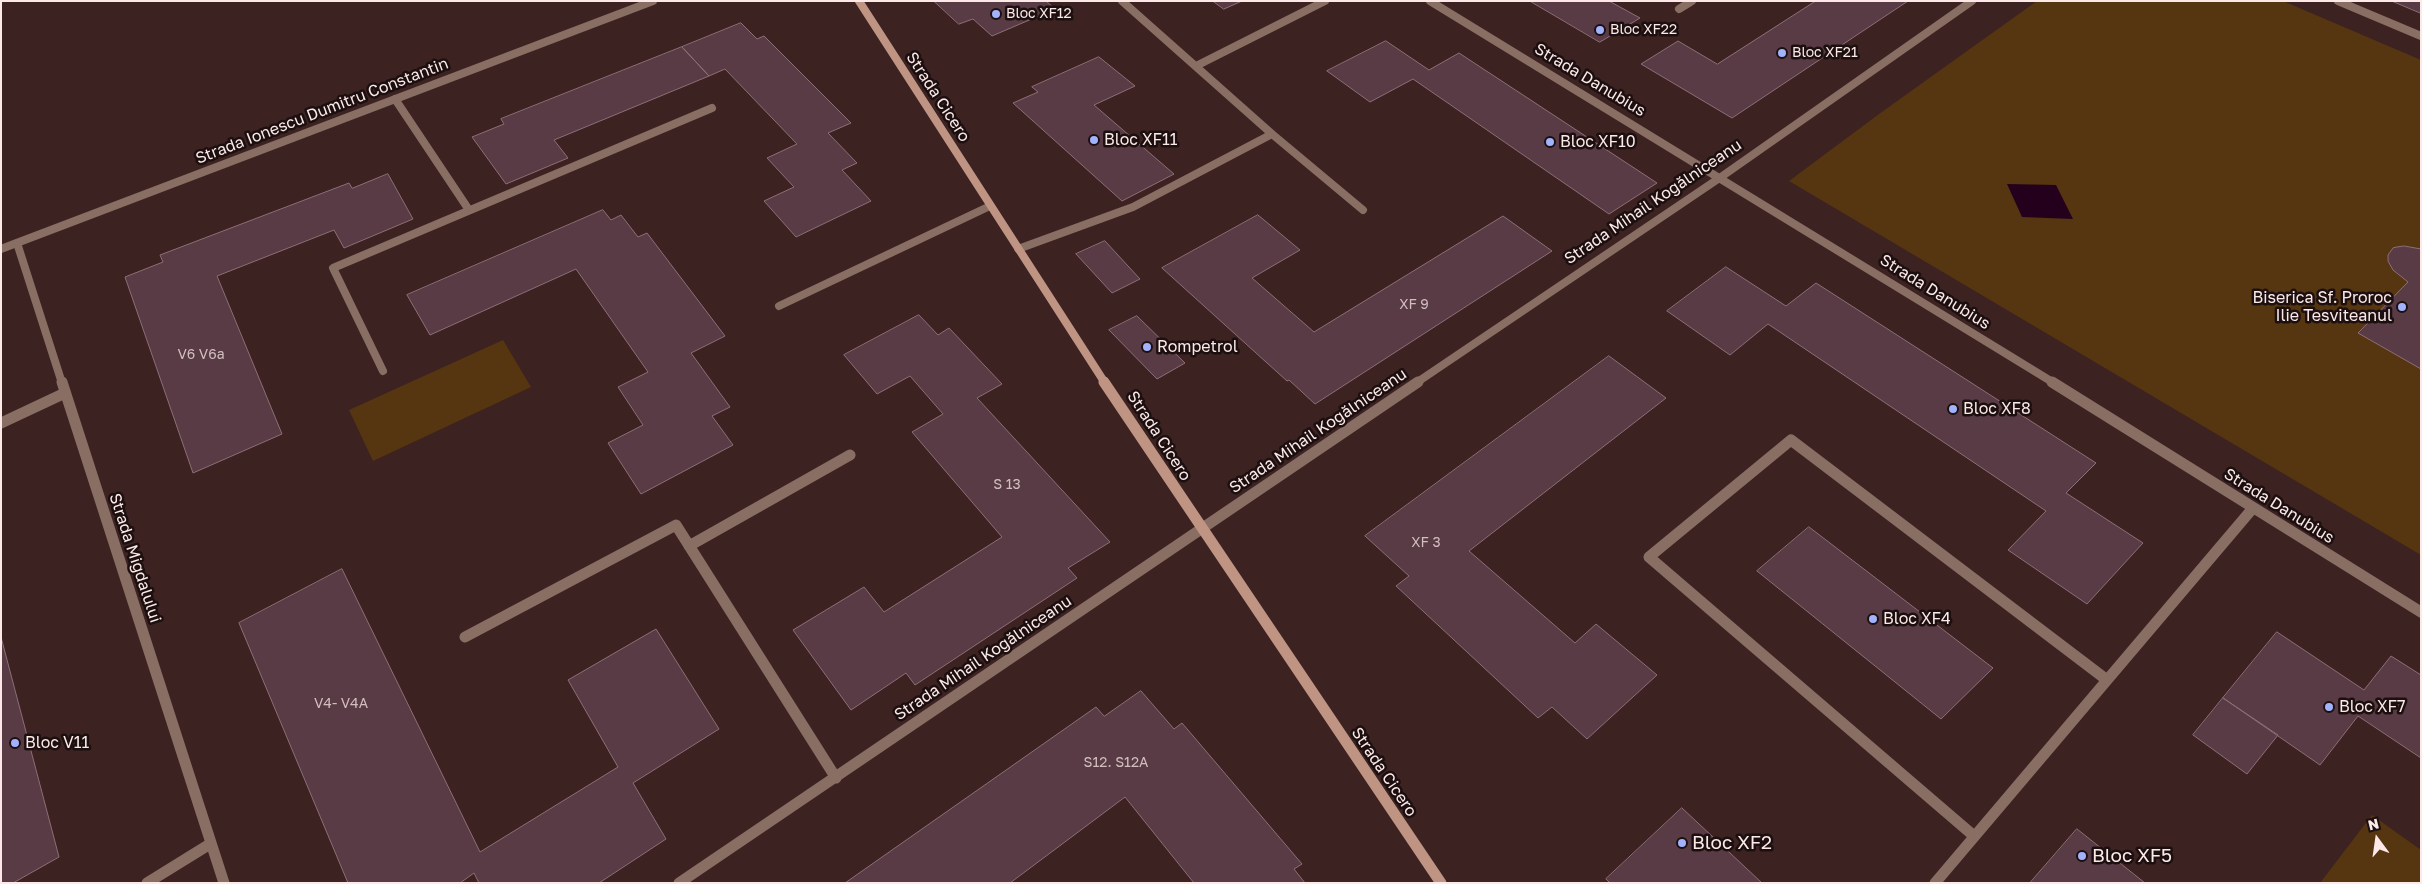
<!DOCTYPE html>
<html>
<head>
<meta charset="utf-8">
<style>
  body { margin:0 }
  #map { position:relative; width:2422px; height:884px; overflow:hidden; background:#3d2222; font-family:"Golos Text",sans-serif }
  canvas { display:block }
  .frame { position:absolute; inset:0; border:2px solid #fce9e8; pointer-events:none }
  .north { position:absolute; left:2352px; top:814px; width:50px; height:50px; -webkit-text-stroke:4px #1c0f0f; paint-order:stroke; rotate:346deg; font-size:14px; font-weight:700; line-height:20px; text-align:center; color:#fce9e8 }
  .north::after { content:''; display:block; margin:auto; width:18px; height:22px; background:#fce9e8; clip-path:polygon(50% 0,100% 100%,50% 72%,0 100%) }
</style>
</head>
<body>
<div id="map">
<canvas width="2422" height="884"></canvas>
<div class="frame"></div>
<div class="north">N</div>
</div>
<script>
const context = document.querySelector('canvas').getContext('2d');
context.lineJoin = 'round';
function fill(path, color) {
  context.fillStyle = color;
  context.fill(path, 'evenodd');
}
function strokePath(path, color, width, dash) {
  context.strokeStyle = color;
  context.lineWidth = width;
  context.lineCap = dash ? 'butt' : 'round';
  context.setLineDash(dash || []);
  context.stroke(path);
}
function label(font, color, halo, rows, align = 'center') {
  context.font = font + ' "Golos Text",sans-serif';
  context.lineWidth = 5;
  context.setLineDash([]);
  context.textBaseline = 'middle';
  context.strokeStyle = halo;
  context.fillStyle = color;
  for (const [text, x, y, turn = 0] of rows) {
    context.save();
    context.translate(x, y);
    context.rotate((+turn || 0) * Math.PI / 180);
    context.textAlign = isNaN(turn) ? turn : align;
    if (halo) context.strokeText(text, 0, 0);
    context.fillText(text, 0, 0);
    context.restore();
  }
}
fill(new Path2D(`
  M 2037,1 L 2283,1 L 2421,60 L 2421,555 L 1789,181 L 1879,114 Z
  M 503,340 L 531,387 L 373,461 L 349,410 Z
  M 2372,815 L 2421,850 L 2421,883 L 2320,883 Z`), '#563511');
fill(new Path2D(`
  M 2007,184 L 2056,185 L 2073,219 L 2022,217 Z`), '#24001c');
const building = new Path2D(`
  M 934,1 L 1046,1 L 1055,9 L 992,36 L 973,19 L 959,24 Z
  M 1213,1 L 1242,1 L 1224,9 Z
  M 1530,1 L 1609,1 L 1640,18 L 1600,42 Z
  M 1816,1 L 1908,1 L 1732,118 L 1641,64 L 1678,41 L 1717,64 Z
  M 2392,1 L 2421,1 L 2421,13 Z
  M 741,23 L 757,39 L 764,36 L 851,123 L 828,133 L 857,163 L 842,170 L 871,201 L 796,237 L 764,201 L 794,187 L 767,158 L 797,144 L 725,69 L 709,76 L 682,47 Z
  M 1386,41 L 1429,70 L 1459,53 L 1657,183 L 1609,214 L 1413,79 L 1370,102 L 1327,71 Z
  M 682,47 L 709,76 L 554,140 L 568,158 L 506,184 L 472,137 L 504,124 L 501,119 Z
  M 1099,57 L 1135,86 L 1094,105 L 1174,174 L 1122,201 L 1013,103 L 1038,92 L 1032,87 Z
  M 388,174 L 413,219 L 344,248 L 334,230 L 217,276 L 282,434 L 193,473 L 125,277 L 163,262 L 160,255 L 349,183 L 352,188 Z
  M 603,210 L 611,220 L 621,215 L 638,237 L 647,233 L 725,336 L 691,353 L 730,407 L 712,416 L 733,445 L 641,494 L 608,443 L 643,425 L 618,387 L 648,372 L 576,269 L 430,335 L 407,295 Z
  M 1258,215 L 1300,250 L 1252,278 L 1314,332 L 1503,216 L 1552,251 L 1315,404 L 1289,380 L 1287,381 L 1162,268 Z
  M 1105,241 L 1140,279 L 1112,293 L 1076,254 Z
  M 2404,246 L 2421,249 L 2421,369 L 2358,333 L 2408,282 L 2393,270 L 2388,261 L 2388,255 L 2393,248 Z
  M 1726,267 L 1786,306 L 1816,283 L 2096,463 L 2066,493 L 2143,543 L 2087,604 L 2008,550 L 2046,511 L 1768,324 L 1730,355 L 1667,311 Z
  M 919,315 L 938,335 L 949,328 L 1002,384 L 977,398 L 1110,542 L 1068,568 L 1077,578 L 915,685 L 906,673 L 851,710 L 793,630 L 864,587 L 884,612 L 1002,537 L 912,432 L 943,414 L 910,376 L 877,394 L 844,355 Z
  M 1137,316 L 1185,363 L 1157,379 L 1109,330 Z
  M 1609,356 L 1666,398 L 1469,551 L 1575,643 L 1596,624 L 1657,675 L 1587,739 L 1552,707 L 1538,718 L 1396,586 L 1409,576 L 1365,536 Z
  M 1809,527 L 1993,668 L 1941,719 L 1757,571 Z
  M 342,569 L 480,852 L 618,767 L 568,680 L 656,629 L 719,729 L 633,783 L 666,839 L 599,883 L 479,883 L 474,873 L 460,883 L 348,883 L 239,623 Z
  M 2277,632 L 2364,690 L 2391,656 L 2421,675 L 2421,758 L 2358,716 L 2320,765 L 2223,698 Z
  M 1,637 L 59,857 L 13,883 L 1,883 Z
  M 1141,691 L 1174,729 L 1182,723 L 1302,864 L 1294,869 L 1305,883 L 1194,883 L 1125,797 L 1010,883 L 845,883 L 1096,707 L 1104,716 Z
  M 2223,698 L 2278,735 L 2247,774 L 2193,735 Z
  M 1682,808 L 1762,883 L 1610,883 L 1606,879 Z
  M 2077,829 L 2145,883 L 2030,883 Z`);
fill(building, '#583b44');
strokePath(building, '#8e6e77', 1);
strokePath(new Path2D(`
  M 1679,9 L 1692,1
  M 1196,66 L 1325,1
  M 395,99 L 469,210
  M 1272,134 L 1363,210
  M 1018,249 L 1133,207 L 1272,134 L 1122,1
  M 779,306 L 990,206
  M 383,371 L 333,268 L 712,108`), '#896e63', 8);
strokePath(new Path2D(`
  M 1,423 L 65,393
  M 689,546 L 850,455
  M 465,637 L 676,525 L 836,778
  M 1974,836 L 1649,557 L 1791,440 L 2107,680
  M 147,883 L 210,844
  M 1935,883 L 2253,508`), '#896e63', 11);
strokePath(new Path2D(`
  M 1430,1 L 2054,383
  M 2338,1 L 2421,36
  M 17,243 L 62,383
  M 1416,383 L 1721,177 L 1972,1`), '#896e63', 8);
strokePath(new Path2D(`
  M 62,382 L 224,883
  M 2052,382 L 2421,612
  M 679,883 L 1418,382`), '#896e63', 11);
strokePath(new Path2D(`
  M 1,249 L 653,1`), '#896e63', 8);
strokePath(new Path2D(`
  M 859,1 L 1105,383`), '#bf9483', 8);
strokePath(new Path2D(`
  M 1104,382 L 1441,883`), '#bf9483', 11);
for (const [x, y, r, color] of [
  [996,14,5,"#a2b2fd"],
  [1600,30,5,"#a2b2fd"],
  [1782,53,5,"#a2b2fd"],
  [1094,140,5,"#a2b2fd"],
  [1550,142,5,"#a2b2fd"],
  [2402,307,5,"#a2b2fd"],
  [1147,347,5,"#a2b2fd"],
  [1953,409,5,"#a2b2fd"],
  [1873,619,5,"#a2b2fd"],
  [2329,707,5,"#a2b2fd"],
  [15,743,5,"#a2b2fd"],
  [1682,843,5,"#a2b2fd"],
  [2082,856,5,"#a2b2fd"]
]) {
  const dot = new Path2D();
  dot.arc(x, y, r, 0, 2 * Math.PI);
  context.fillStyle = color;
  context.fill(dot);
  strokePath(dot, '#1c0f0f', 2);
}
label('14px', '#fce9e8', '#1c0f0f', [
  ["Bloc XF12",1006,14],
  ["Bloc XF22",1610,30],
  ["Bloc XF21",1792,53]
], 'left');
label('14px', '#d3bebf', null, [
  ["XF 9",1414,305],
  ["V6 V6a",201,355],
  ["S 13",1007,485],
  ["XF 3",1426,543],
  ["V4- V4A",341,704],
  ["S12. S12A",1116,763]
]);
label('16px', '#fce9e8', '#1c0f0f', [
  ["Strada Danubius",1590,80,31],
  ["Strada Cicero",938,97,57],
  ["Strada Ionescu Dumitru Constantin",322,111,-21],
  ["Strada Mihail Kogălniceanu",1653,202,-34],
  ["Strada Danubius",1935,292,32],
  ["Strada Mihail Kogălniceanu",1318,431,-34],
  ["Strada Cicero",1159,436,57],
  ["Strada Danubius",2279,506,32],
  ["Strada Migdalului",135,558,72],
  ["Strada Mihail Kogălniceanu",983,658,-34],
  ["Strada Cicero",1384,772,56]
]);
label('16px', '#fce9e8', '#1c0f0f', [
  ["Bloc XF11",1104,140],
  ["Bloc XF10",1560,142],
  ["Biserica Sf. Proroc",2392,298,"right"],
  ["Ilie Tesviteanul",2392,316,"right"],
  ["Rompetrol",1157,347],
  ["Bloc XF8",1963,409],
  ["Bloc XF4",1883,619],
  ["Bloc XF7",2339,707],
  ["Bloc V11",25,743]
], 'left');
label('19px', '#fce9e8', '#1c0f0f', [
  ["Bloc XF2",1692,843],
  ["Bloc XF5",2092,856]
], 'left');
</script>
</body>
</html>
